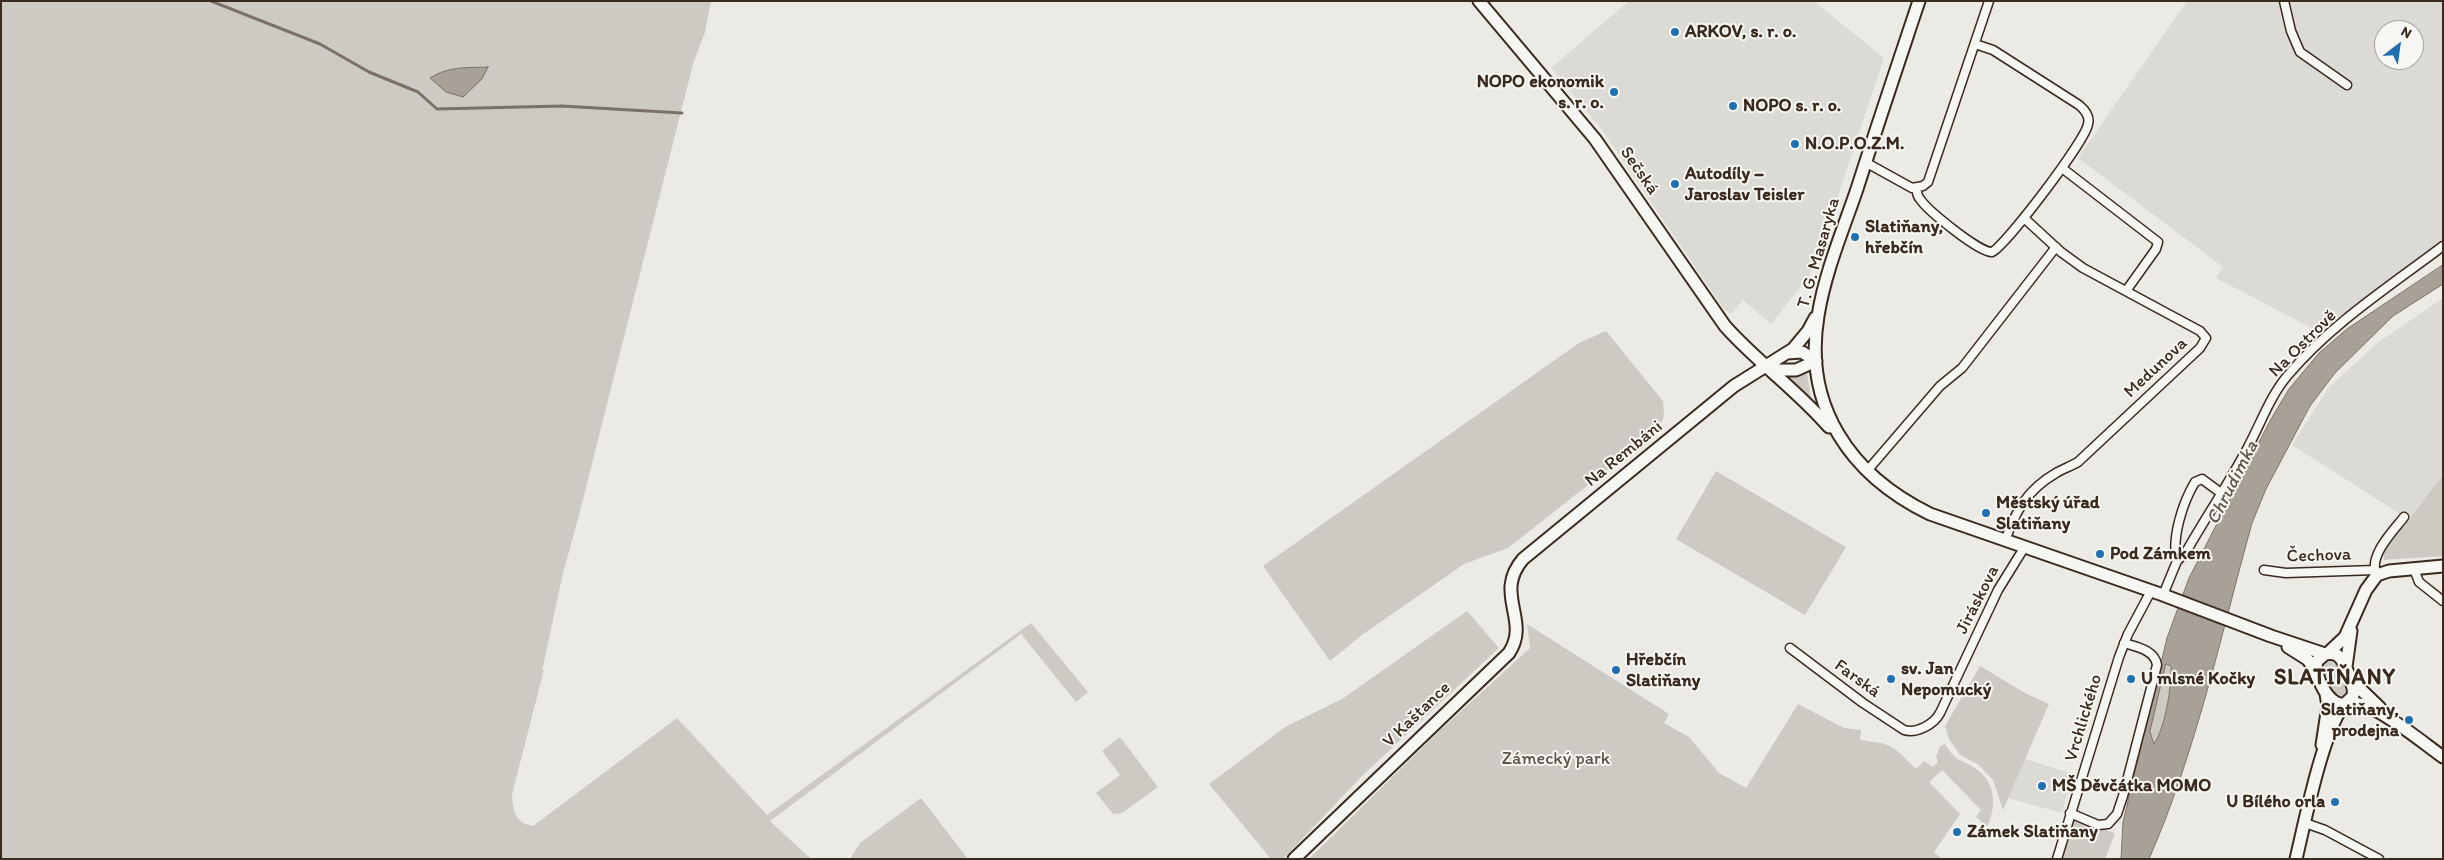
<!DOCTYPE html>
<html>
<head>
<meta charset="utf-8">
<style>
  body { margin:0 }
  #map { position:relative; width:2444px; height:860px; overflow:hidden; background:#ebeae5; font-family:Itim,sans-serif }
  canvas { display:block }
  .frame { position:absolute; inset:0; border:2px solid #3b2a1e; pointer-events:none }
  .north { position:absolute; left:2374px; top:20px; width:50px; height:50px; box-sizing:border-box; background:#f6f6f2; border:1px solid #aba49d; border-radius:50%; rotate:30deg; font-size:14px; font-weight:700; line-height:20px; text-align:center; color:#3b2a1e }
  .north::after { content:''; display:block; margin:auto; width:18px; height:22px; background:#1f6fb2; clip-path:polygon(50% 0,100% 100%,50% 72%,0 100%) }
</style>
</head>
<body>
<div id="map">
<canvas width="2444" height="860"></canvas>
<div class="frame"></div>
<div class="north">N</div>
</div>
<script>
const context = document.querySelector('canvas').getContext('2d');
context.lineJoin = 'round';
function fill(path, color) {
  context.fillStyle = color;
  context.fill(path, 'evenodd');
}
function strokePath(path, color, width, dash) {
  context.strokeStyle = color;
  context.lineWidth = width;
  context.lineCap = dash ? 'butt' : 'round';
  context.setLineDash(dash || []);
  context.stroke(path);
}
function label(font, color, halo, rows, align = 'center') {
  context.font = font + ' Itim,sans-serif';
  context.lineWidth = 4;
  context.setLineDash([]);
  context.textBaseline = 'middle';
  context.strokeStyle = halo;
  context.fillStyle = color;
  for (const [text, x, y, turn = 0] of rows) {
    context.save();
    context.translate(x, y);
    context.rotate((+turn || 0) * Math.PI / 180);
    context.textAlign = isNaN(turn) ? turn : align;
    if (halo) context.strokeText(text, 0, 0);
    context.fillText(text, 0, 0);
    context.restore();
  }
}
fill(new Path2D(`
  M 1629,1 L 1814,1 L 1884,58 L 1819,252 L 1809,276 L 1771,324 L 1743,300 L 1731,314 L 1723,308 L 1602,130 L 1551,68 Z
  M 2187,1 L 2443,1 L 2443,242 L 2322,337 L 2321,333 L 2216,278 L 2223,267 L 2078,158 ZM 2384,30 L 2414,30 L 2414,60 L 2384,60 Z
  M 2443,298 L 2443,475 L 2408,519 L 2292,445 L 2329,387 L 2380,341 Z
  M 2025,759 L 2073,774 L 2062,813 L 2008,798 Z`), '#dcdad4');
fill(new Path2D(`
  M 1,1 L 711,1 L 705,32 L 693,64 L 578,519 L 563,573 L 542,671 L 544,670 L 512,794 C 513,811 515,823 533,826 L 677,718 L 767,815 L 1031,623 L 1088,692 L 1076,702 L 1021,634 L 770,821 L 811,859 L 1,859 Z
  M 1606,331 L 1663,401 L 1664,416 L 1658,430 L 1508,548 L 1464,564 L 1362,635 L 1330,661 L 1263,566 L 1579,343 Z
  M 1807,373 L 1812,404 L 1784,377 Z
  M 1716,471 L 1846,547 L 1805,615 L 1676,539 Z
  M 2443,475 L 2443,556 L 2384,560 L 2383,552 Z
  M 1467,611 L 1499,648 L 1363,775 L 1283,859 L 1271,859 L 1209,784 L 1285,727 L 1342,699 Z
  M 1527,624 L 1669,714 L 1664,723 L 1689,737 L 1719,773 L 1746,788 L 1798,704 L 1844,728 L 1861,730 L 1860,740 C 1894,744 1893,746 1916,769 L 1924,761 L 1933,767 L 1938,762 L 1936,757 L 1940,746 L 1945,744 C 1956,762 1959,758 1975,768 C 1996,782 1997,806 1987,827 L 1976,817 L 1981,810 L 1942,770 L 1929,782 L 1960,814 L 1934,852 L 1942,859 L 1309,859 L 1435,735 L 1530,648 Z
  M 2329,661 L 2336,664 L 2345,685 L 2345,693 L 2342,696 C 2331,693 2324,674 2325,664 Z
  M 2166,663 L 2171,667 C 2172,687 2165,727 2154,744 L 2150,732 Z
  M 1980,666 L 2025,693 L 2049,704 L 2003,810 L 1993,780 L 1978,764 L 1960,755 L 1949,739 L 1945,726 Z
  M 1120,737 L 1158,787 L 1122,813 L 1113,814 L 1096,793 L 1120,775 L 1102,751 Z
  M 921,798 L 968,859 L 850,859 L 860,843 Z
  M 2072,820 L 2115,833 L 2105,859 L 2060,859 Z`), '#cdcac4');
const water = new Path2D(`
  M 488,67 L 482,79 L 463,97 L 446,92 L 430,78 C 449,66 467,68 488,67 Z
  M 2443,265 L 2443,284 L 2393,316 L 2335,373 L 2310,406 L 2266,489 L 2252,523 C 2221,635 2196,752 2149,859 L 2121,859 L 2123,822 L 2167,638 L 2189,578 L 2271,419 L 2289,389 L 2319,353 L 2347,329 ZM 2166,664 L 2171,666 C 2172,686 2165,728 2154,744 L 2150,732 Z`);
fill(water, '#a8a198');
strokePath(water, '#7c7167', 1);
strokePath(new Path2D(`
  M 211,1 L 320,44 L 369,72 L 418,92 L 437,109 L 562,106 L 682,113`), '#7c7167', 3);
const street = new Path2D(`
  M 2284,1 L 2291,31 L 2300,52 L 2347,85
  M 1865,162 L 1912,188 L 1923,186 L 1928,182 L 1989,1
  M 2062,168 L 2158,242 L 2156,249 L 2126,291
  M 1916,188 C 1917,192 1917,196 1920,199 C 1928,211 1980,253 1992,252 C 2006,245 2086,140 2088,124 C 2090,117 2085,110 2079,105 L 1993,50 L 1975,44
  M 1867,471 L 1940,386 L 1962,368 L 2056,247
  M 2005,541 C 2016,510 2027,490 2056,473 C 2063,469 2071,466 2078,462 L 2200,348 L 2206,338 L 2200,331 L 2083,268 L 2061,252 L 2024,218
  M 2177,561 C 2171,538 2183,502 2195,482 L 2202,479 L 2221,493
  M 2414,569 L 2419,582 L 2443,601
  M 2264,570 L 2286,573 L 2375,570
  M 2376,573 C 2369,555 2394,530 2404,517
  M 2163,595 L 2177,561 L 2186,552 C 2206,517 2229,483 2248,447 C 2261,423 2270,396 2288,375 C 2331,324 2390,286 2443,246
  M 1790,648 L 1863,703 L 1904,730 C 1917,734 1934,724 1940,713 L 1998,590 L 2024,548
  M 2070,813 L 2098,825 L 2108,824 L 2117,814 L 2123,796 L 2157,665 C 2155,650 2137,647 2124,643
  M 2305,823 L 2325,830 L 2379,859
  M 2057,859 L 2119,657 L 2128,634 L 2151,591`);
const secondary = new Path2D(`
  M 1479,1 L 1595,139 L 1725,326 C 1757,362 1797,390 1829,427
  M 1919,1 C 1898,64 1877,126 1857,189 C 1843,230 1825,272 1818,316 C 1803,406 1850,475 1930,514 L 2163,595 L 2271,636 L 2325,654
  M 1787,353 L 1802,352 L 1816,361
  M 1770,370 L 1796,370 L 1816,361
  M 2288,647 L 2307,659 L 2317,671
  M 2328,653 L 2345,637 L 2366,590 L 2377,575 L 2389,571 L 2443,566
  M 2325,654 C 2330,653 2333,653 2337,655 C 2345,660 2355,688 2353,696 L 2345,704 C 2328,707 2313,674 2317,661 Z
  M 2346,667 L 2351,631
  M 2352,681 L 2380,708
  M 2348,703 C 2370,698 2423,743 2443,757
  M 2322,745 L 2328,706 L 2326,694
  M 1294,859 L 1509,653 C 1531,620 1493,594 1523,559 L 1734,386 L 1793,349 L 1808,331 L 1815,318
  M 2296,859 C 2304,826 2324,724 2346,703`);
strokePath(street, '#3b2a1e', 11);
strokePath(secondary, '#3b2a1e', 15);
strokePath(street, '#f6f6f2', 8);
strokePath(secondary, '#f6f6f2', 11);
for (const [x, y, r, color] of [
  [1675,32,5,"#1f6fb2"],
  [1614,92,5,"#1f6fb2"],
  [1733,106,5,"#1f6fb2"],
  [1795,144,5,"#1f6fb2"],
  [1675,184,5,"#1f6fb2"],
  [1855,237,5,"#1f6fb2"],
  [1986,513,5,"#1f6fb2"],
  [2100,554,5,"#1f6fb2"],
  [1616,670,5,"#1f6fb2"],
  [1891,679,5,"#1f6fb2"],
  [2131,679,5,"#1f6fb2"],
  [2409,720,5,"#1f6fb2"],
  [2042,786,5,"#1f6fb2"],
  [2335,802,5,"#1f6fb2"],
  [1957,832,5,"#1f6fb2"]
]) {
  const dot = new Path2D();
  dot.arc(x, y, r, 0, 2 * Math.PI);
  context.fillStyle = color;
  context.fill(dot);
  strokePath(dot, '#f6f6f2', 2);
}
label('bold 18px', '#3b2a1e', '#f6f6f2', [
  ["ARKOV, s. r. o.",1685,32],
  ["NOPO ekonomik",1604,82,"right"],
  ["s. r. o.",1604,103,"right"],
  ["NOPO s. r. o.",1743,106],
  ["N.O.P.O.Z.M.",1805,144],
  ["Autodíly –",1685,174],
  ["Jaroslav Teisler",1685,195],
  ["Slatiňany,",1865,227],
  ["hřebčín",1865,248],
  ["Městský úřad",1996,503],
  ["Slatiňany",1996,524],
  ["Pod Zámkem",2110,554],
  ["Hřebčín",1626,660],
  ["Slatiňany",1626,681],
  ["sv. Jan",1901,669],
  ["Nepomucký",1901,690],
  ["U mlsné Kočky",2141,679],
  ["Slatiňany,",2399,710,"right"],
  ["prodejna",2399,731,"right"],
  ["MŠ Děvčátka MOMO",2052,786],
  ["U Bílého orla",2325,802,"right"],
  ["Zámek Slatiňany",1967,832]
], 'left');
label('18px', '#3b2a1e', '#f6f6f2', [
  ["Sečská",1639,171,55],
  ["T. G. Masaryka",1819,253,-74],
  ["Na Ostrově",2303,344,-45],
  ["Medunova",2156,368,-43],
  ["Na Rembáni",1624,454,-39],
  ["Čechova",2319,556,-2],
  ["Jiráskova",1978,600,-63],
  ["Farská",1857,679,36],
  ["V Kaštance",1417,715,-44],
  ["Vrchlického",2084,718,-73]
]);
label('18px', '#605248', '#f6f6f2', [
  ["Zámecký park",1556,759]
]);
label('italic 19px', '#615449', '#f6f6f2', [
  ["Chrudimka",2233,483,-63]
]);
context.letterSpacing = '1px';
label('bold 22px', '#3b2a1e', '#f6f6f2', [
  ["SLATIŇANY",2335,678]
]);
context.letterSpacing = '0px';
</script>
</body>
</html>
